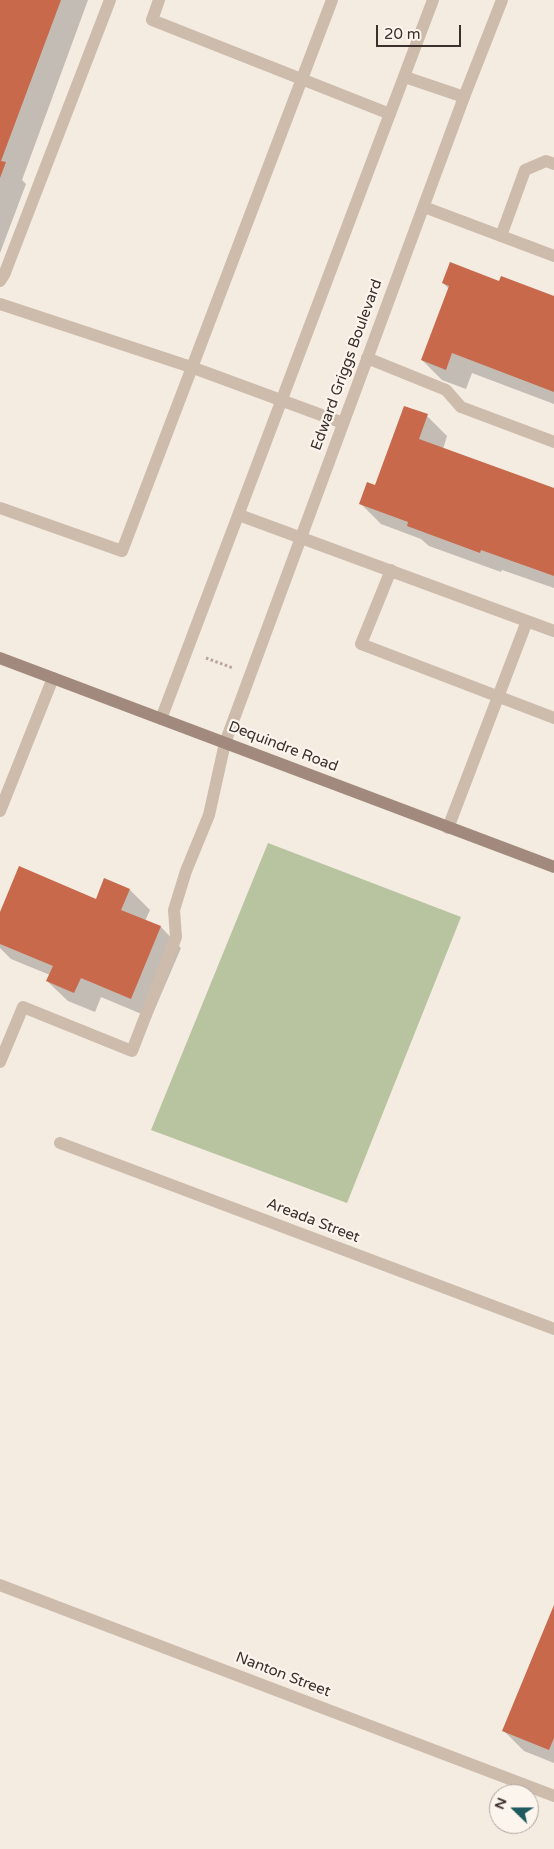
<!DOCTYPE html>
<html>
<head>
<meta charset="utf-8">
<style>
  body { margin:0 }
  #map { position:relative; width:554px; height:1849px; overflow:hidden; background:#f4ebe1; font-family:"Varela Round",sans-serif }
  canvas { display:block }
  .north { position:absolute; left:489px; top:1784px; width:50px; height:50px; box-sizing:border-box; background:#fbf5ee; border:1px solid #aea6a0; border-radius:50%; rotate:292deg; font-size:14px; font-weight:700; line-height:20px; text-align:center; color:#3b302b }
  .north::after { content:''; display:block; margin:auto; width:18px; height:22px; background:#1f5a5e; clip-path:polygon(50% 0,100% 100%,50% 72%,0 100%) }
  .scale { position:absolute; left:376px; top:25px; width:85px; height:22px; box-sizing:border-box; border:2px solid #3b302b; border-top:0; padding-left:6px; font-size:15px; line-height:18px; white-space:nowrap; color:#3b302b; -webkit-text-stroke:4px #fbf5ee; paint-order:stroke }
</style>
</head>
<body>
<div id="map">
<canvas width="554" height="1849"></canvas>
<div class="north">N</div>
<div class="scale">20 m</div>
</div>
<script>
const context = document.querySelector('canvas').getContext('2d');
context.lineJoin = 'round';
function fill(path, color) {
  context.fillStyle = color;
  context.fill(path, 'evenodd');
}
function strokePath(path, color, width, dash) {
  context.strokeStyle = color;
  context.lineWidth = width;
  context.lineCap = dash ? 'butt' : 'round';
  context.setLineDash(dash || []);
  context.stroke(path);
}
function label(font, color, halo, rows, align = 'center') {
  context.font = font + ' "Varela Round",sans-serif';
  context.lineWidth = 4.5;
  context.setLineDash([]);
  context.textBaseline = 'middle';
  context.strokeStyle = halo;
  context.fillStyle = color;
  for (const [text, x, y, turn = 0] of rows) {
    context.save();
    context.translate(x, y);
    context.rotate((+turn || 0) * Math.PI / 180);
    context.textAlign = isNaN(turn) ? turn : align;
    if (halo) context.strokeText(text, 0, 0);
    context.fillText(text, 0, 0);
    context.restore();
  }
}
fill(new Path2D(`
  M 268,843 L 461,917 L 347,1203 L 151,1130 Z`), '#b8c4a0');
fill(new Path2D(`
  M 0,0 L 88,0 L 22,180 L 26,184 L 0,253 Z
  M 500,282 L 554,298 L 554,404 L 472,373 L 466,389 L 442,380 L 422,360 L 449,289 L 443,283 Z
  M 427,416 L 447,436 L 443,449 L 554,489 L 554,588 L 502,570 L 501,572 L 429,546 L 421,539 L 381,524 L 361,504 L 376,486 Z
  M 130,890 L 150,910 L 145,921 L 161,927 L 181,948 L 151,1018 L 101,997 L 95,1012 L 68,1001 L 47,981 L 50,975 L 11,959 L 0,948 L 0,915 L 96,901 Z
  M 554,1608 L 554,1763 L 524,1751 L 504,1731 Z`), '#0003');
fill(new Path2D(`
  M 0,0 L 61,0 L 1,161 L 6,162 L 0,178 Z
  M 450,262 L 499,281 L 501,276 L 554,296 L 554,392 L 452,353 L 446,370 L 421,360 L 449,286 L 442,283 Z
  M 404,406 L 428,414 L 419,439 L 554,488 L 554,576 L 481,550 L 480,553 L 407,526 L 408,522 L 359,504 L 367,482 L 375,485 Z
  M 19,866 L 96,899 L 104,878 L 130,889 L 121,910 L 161,926 L 131,999 L 81,978 L 74,993 L 46,981 L 53,966 L 0,944 L 0,912 Z
  M 554,1605 L 554,1738 L 549,1750 L 502,1731 Z`), '#c8694b');
strokePath(new Path2D(`
  M 206,658 L 233,668`), '#b9a596', 3, [2.5, 2.5]);
strokePath(new Path2D(`
  M 159,0 L 152,20 L 390,114
  M 405,77 L 464,97
  M 424,207 L 554,256
  M 501,236 L 525,170 L 546,161 L 554,164
  M 0,281 L 4,275 L 110,0
  M 0,304 L 191,367 L 343,423
  M 367,358 L 446,390 L 461,407 L 554,442
  M 0,508 L 122,551 L 332,0
  M 239,515 L 554,631
  M 391,570 L 361,644 L 554,718
  M 0,811 L 53,678
  M 448,828 L 527,621
  M 0,1062 L 23,1007 L 132,1051 L 176,937 L 174,910 L 186,871 L 209,815 L 225,743`), '#cdbbac', 12);
strokePath(new Path2D(`
  M 161,719 L 433,0
  M 225,743 L 464,97 L 502,0
  M 60,1143 L 554,1329
  M 0,1585 L 554,1796`), '#cdbbac', 12);
strokePath(new Path2D(`
  M 0,658 L 554,867`), '#a18a7d', 12);
label('15px', '#3b302b', '#fbf5ee', [
  ["Edward Griggs Boulevard",347,365,-70],
  ["Dequindre Road",283,747,21],
  ["Areada Street",313,1221,21],
  ["Nanton Street",283,1675,21]
]);
</script>
</body>
</html>
